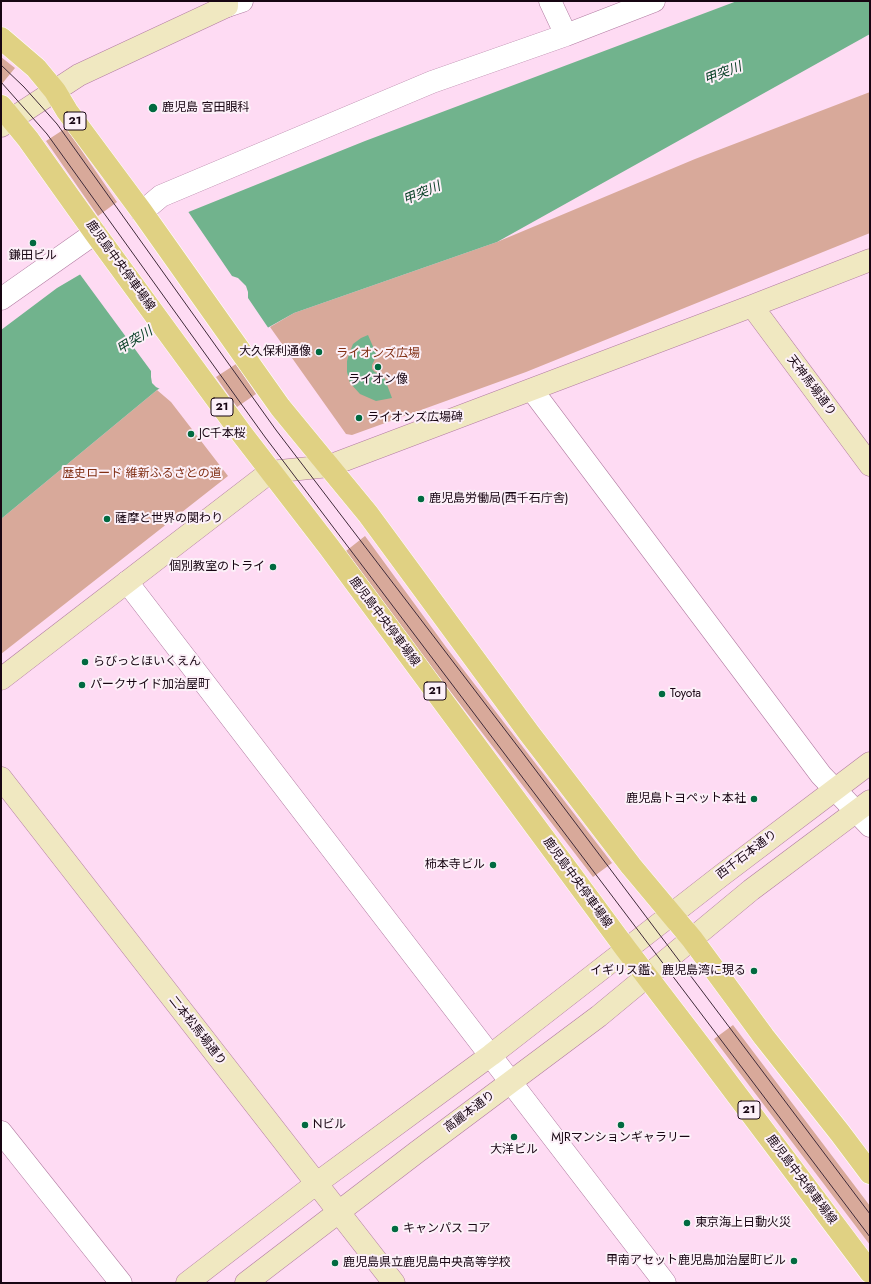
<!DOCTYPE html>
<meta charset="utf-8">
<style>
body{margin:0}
#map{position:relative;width:871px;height:1284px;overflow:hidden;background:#fedbf3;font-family:Jost,sans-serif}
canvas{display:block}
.frame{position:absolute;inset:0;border:2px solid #170512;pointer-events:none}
</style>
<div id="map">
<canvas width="871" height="1284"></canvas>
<div class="frame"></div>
</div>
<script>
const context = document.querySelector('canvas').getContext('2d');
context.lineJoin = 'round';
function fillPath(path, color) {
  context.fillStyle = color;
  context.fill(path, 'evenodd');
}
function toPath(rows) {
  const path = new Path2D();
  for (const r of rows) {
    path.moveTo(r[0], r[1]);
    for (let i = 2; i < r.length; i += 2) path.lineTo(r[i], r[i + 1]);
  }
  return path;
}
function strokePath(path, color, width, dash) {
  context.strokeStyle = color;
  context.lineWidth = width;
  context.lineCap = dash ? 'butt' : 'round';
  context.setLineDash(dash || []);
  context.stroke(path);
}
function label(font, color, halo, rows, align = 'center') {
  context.font = font + ' Jost,"Noto Sans JP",sans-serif';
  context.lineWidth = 4;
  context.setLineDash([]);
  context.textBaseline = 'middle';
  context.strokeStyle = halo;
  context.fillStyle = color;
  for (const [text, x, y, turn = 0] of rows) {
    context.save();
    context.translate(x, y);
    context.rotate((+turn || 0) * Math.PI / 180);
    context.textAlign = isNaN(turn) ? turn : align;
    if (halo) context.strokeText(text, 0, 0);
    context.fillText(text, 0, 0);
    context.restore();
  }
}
fillPath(toPath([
 [1,57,15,68,1,85],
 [870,92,870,233,526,372,352,435,346,434,270,327,294,313,497,242,695,159],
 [66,128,117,202,98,216,46,141],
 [236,364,256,394,237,407,216,377],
 [157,390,171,402,228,476,1,654,1,519],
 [365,536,446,647,612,863,593,877,427,661,346,551],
 [733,1025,870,1206,870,1245,714,1039]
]), '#d8a99a');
fillPath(toPath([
 [737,1,870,1,870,34,497,242,294,313,157,390,1,519,1,330,57,288,181,215,365,141],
 [368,335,378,358,375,359,372,365,372,369,375,372,379,374,383,374,392,398,376,401,360,394,350,383,347,372,347,361,349,354,353,344,361,338]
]), '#71b38d');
fillPath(toPath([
 [187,210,232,276,238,278,246,286,248,292,248,298,269,329,163,389,160,389,156,387,152,383,151,377,151,371,79,273,180,213]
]), '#fedbf3');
const street = toPath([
 [550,1,566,35],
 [227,6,242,1],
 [142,212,161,196,432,82,566,35,654,1],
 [1,299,95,233],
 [532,390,821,775,870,826],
 [127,582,665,1283],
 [1,1132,121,1283]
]);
const secondary = toPath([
 [1,126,79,75,227,6,227,1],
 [752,306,870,465],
 [1,679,270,472,329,466,752,306,870,260],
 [1,778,394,1283],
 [187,1283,317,1183,491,1055,722,875,870,763],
 [246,1283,417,1152,599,1016,751,890,870,801]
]);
const primary = toPath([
 [1,38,36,68,55,91,67,111,142,212,280,407,368,514,529,733,631,866,692,939,764,1037,840,1133,870,1173],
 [1,106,28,139,95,233,242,434,329,547,626,949,701,1047,870,1272]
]);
strokePath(street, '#b17ba1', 23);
strokePath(secondary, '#b17ba1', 23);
strokePath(primary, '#fff', 23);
strokePath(street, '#fff', 22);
strokePath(secondary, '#f0e8c1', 22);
strokePath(primary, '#e0d183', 22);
strokePath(toPath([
 [1,65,24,87,57,124,276,430,522,752,870,1214],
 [1,82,47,134,265,437,870,1237]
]), '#3f2a39', 1);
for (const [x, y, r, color] of [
 [153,108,5,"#016a40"],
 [33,243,4,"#016a40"],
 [319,352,4,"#016a40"],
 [378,367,4,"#016a40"],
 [359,418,4,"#016a40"],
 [191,434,4,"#016a40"],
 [421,499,4,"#016a40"],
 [107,519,4,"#016a40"],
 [273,567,4,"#016a40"],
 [85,662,4,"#016a40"],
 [82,685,4,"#016a40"],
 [662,694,4,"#016a40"],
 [754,799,4,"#016a40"],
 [493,865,4,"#016a40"],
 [754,971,4,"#016a40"],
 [305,1125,4,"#016a40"],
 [621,1125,4,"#016a40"],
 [514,1137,4,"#016a40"],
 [687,1223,4,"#016a40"],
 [395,1229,4,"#016a40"],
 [794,1261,4,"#016a40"],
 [335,1263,4,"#016a40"]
]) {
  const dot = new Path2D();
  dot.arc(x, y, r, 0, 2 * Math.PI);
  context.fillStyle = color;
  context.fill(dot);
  strokePath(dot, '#fcf0f8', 1.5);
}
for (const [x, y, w] of [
 [75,121,22],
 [222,407,22],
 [435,691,22],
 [749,1110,22]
]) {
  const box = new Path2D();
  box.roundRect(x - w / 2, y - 9, w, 18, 3);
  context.fillStyle = '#fcf0f8';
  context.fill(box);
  strokePath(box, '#170512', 1);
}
label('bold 11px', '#170512', null, [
 ["21",75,121],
 ["21",222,407],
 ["21",435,691],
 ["21",749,1110]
]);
label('12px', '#170512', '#fcf0f8', [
 ["鹿児島 宮田眼科",162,108],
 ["鎌田ビル",33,256,"center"],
 ["大久保利通像",311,352,"right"],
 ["ライオン像",378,380,"center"],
 ["ライオンズ広場碑",367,418],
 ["JC千本桜",199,434],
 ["鹿児島労働局(西千石庁舎)",429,499],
 ["薩摩と世界の関わり",115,519],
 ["個別教室のトライ",265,567,"right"],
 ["らびっとほいくえん",93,662],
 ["パークサイド加治屋町",90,685],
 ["Toyota",670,694],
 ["鹿児島トヨペット本社",746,799,"right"],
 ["柿本寺ビル",485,865,"right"],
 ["イギリス鑑、鹿児島湾に現る",746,971,"right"],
 ["Nビル",313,1125],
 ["MJRマンションギャラリー",621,1138,"center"],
 ["大洋ビル",514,1150,"center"],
 ["東京海上日動火災",695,1223],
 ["キャンパス コア",403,1229],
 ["甲南アセット鹿児島加治屋町ビル",786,1261,"right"],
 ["鹿児島県立鹿児島中央高等学校",343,1263]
], 'left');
label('12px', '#170512', '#fcf0f8', [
 ["鹿児島中央停車場線",120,266,54],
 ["天神馬場通り",811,386,53],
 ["鹿児島中央停車場線",384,622,53],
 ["西千石本通り",747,855,-37],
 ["鹿児島中央停車場線",577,883,54],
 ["二本松馬場通り",197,1031,52],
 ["高麗本通り",470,1112,-37],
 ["鹿児島中央停車場線",801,1180,53]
]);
label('12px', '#813015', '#fcf0f8', [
 ["ライオンズ広場",378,354],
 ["歴史ロード 維新ふるさとの道",142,474]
]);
label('italic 13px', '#094027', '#fcf0f8', [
 ["甲突川",723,74,-21],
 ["甲突川",422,194,-23],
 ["甲突川",135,341,-32]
]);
</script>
